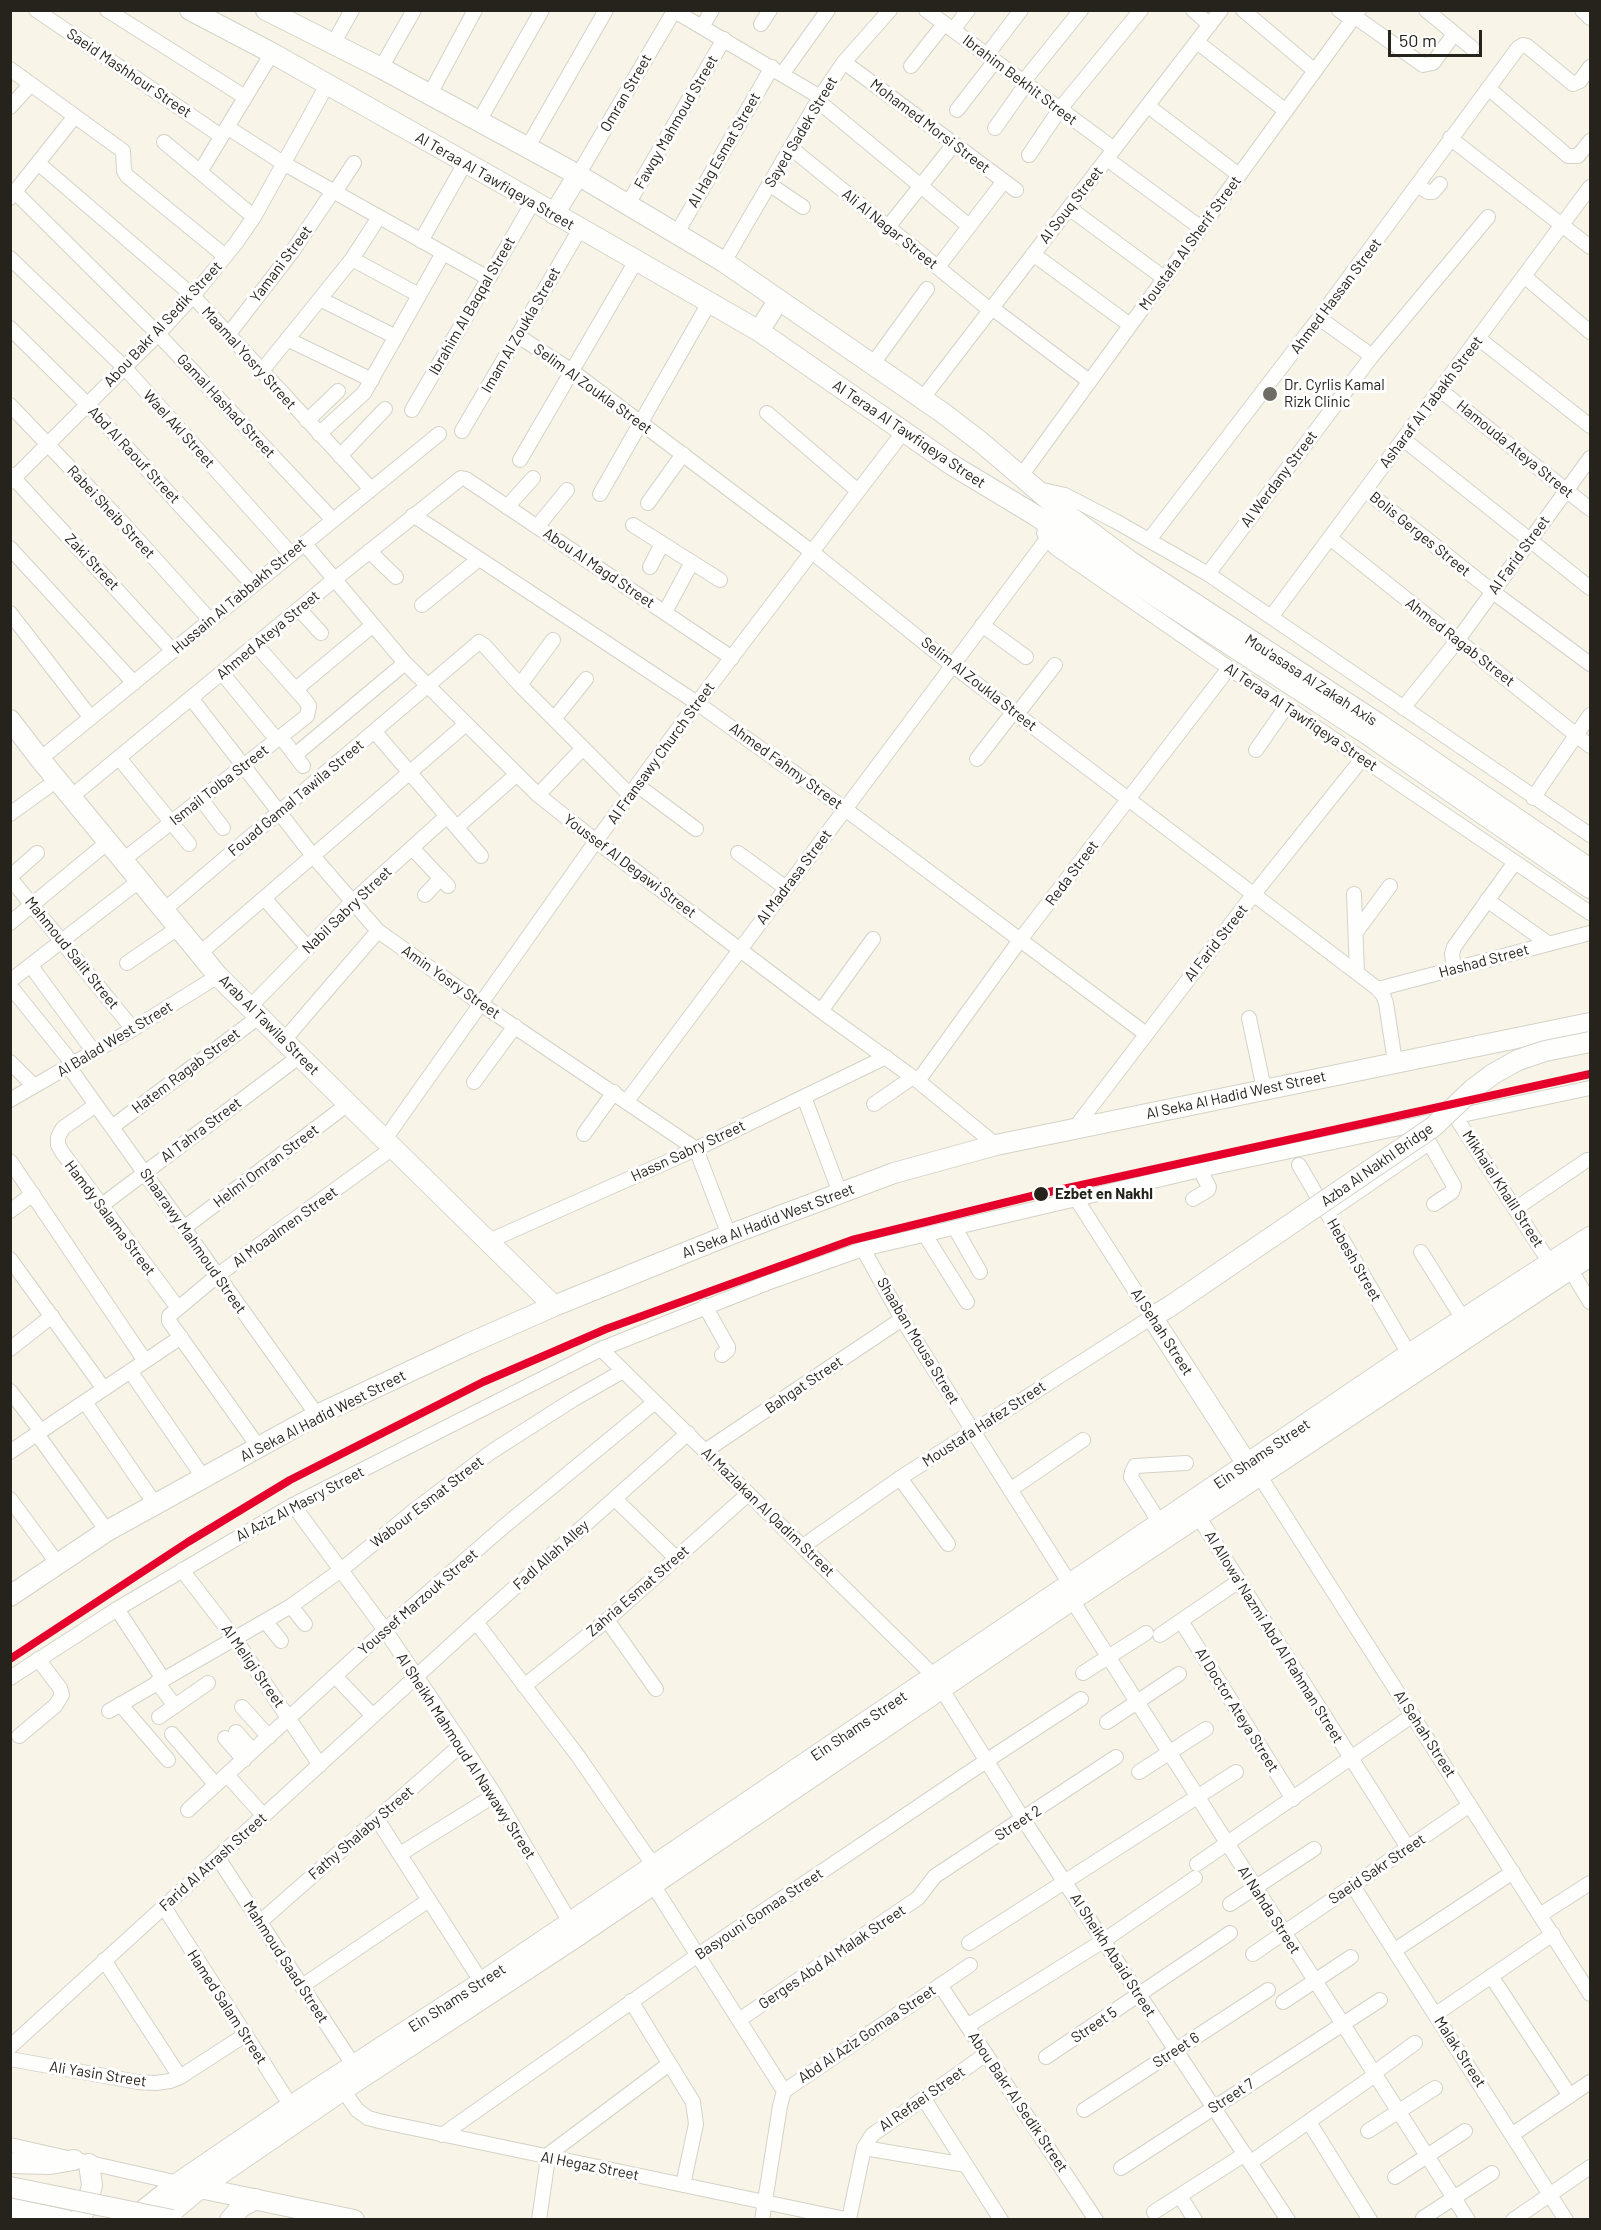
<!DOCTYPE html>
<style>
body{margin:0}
#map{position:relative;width:1601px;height:2230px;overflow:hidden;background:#f8f5e8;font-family:Barlow,sans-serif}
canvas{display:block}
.frame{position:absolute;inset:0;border:12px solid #25231b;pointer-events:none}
.scale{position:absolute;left:1388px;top:30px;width:94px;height:27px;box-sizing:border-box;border:3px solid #25231b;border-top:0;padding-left:8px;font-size:18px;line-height:21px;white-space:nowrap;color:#25231b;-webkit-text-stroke:4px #fff;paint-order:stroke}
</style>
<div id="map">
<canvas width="1601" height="2230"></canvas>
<div class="frame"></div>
<div class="scale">50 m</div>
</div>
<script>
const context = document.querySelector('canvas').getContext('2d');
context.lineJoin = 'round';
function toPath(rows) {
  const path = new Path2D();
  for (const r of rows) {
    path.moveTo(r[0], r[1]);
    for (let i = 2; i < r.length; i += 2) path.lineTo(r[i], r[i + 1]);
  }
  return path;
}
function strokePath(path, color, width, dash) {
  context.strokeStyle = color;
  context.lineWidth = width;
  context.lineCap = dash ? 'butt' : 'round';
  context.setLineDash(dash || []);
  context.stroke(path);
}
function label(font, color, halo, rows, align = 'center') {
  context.font = font + ' Barlow,sans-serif';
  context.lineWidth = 6;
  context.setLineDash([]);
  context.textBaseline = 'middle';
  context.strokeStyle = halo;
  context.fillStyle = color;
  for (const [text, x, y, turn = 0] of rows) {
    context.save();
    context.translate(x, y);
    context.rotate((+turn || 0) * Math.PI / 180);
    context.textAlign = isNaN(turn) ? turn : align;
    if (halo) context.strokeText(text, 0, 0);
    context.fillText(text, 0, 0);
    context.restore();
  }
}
const street = toPath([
 [36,10,221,136],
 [107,10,245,97],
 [673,10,820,97],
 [926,10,1114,149],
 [1193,10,1210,25],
 [1243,10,1315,71],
 [1339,10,1352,20],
 [1426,10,1472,48],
 [1582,10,1590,18],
 [1354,16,1423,65,1433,63,1454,34],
 [761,24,770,10],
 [702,27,712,10],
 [953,30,968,10],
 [1197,42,1286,111],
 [333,44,352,10],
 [987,55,1021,10],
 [844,62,1016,190],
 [911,66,944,24],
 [381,68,414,10],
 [10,69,123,151,124,171,127,176,225,256],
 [783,73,828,10],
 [1023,82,1081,10],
 [1488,88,1568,156,1578,156,1590,141],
 [430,94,475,10],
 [818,101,969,226],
 [1148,106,1239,175],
 [10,107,31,84],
 [957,110,995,61],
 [479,121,542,10],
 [227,127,283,163,488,278],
 [995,128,1026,84],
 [1450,138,1590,247],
 [164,142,254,217],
 [527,148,606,10],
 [791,148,990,310],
 [1029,155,1060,109,1141,10],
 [1107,159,1201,228],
 [38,163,193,296,371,489],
 [200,172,272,53],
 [578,175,674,11],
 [769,184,803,207],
 [1418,186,1428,192,1433,192,1440,184],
 [15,192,158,334,333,520],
 [335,192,354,163],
 [10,198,75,116],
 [628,204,724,39],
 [1069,208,1164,278],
 [888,227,954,144],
 [677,233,772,67],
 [421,241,465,163],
 [1033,254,1130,325],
 [10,258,125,368,291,554],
 [352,259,419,295],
 [724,262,820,97,844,62,890,10],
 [938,267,1004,181],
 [1524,276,1590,332],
 [320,299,396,337],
 [992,308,1089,381],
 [1319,318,1372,356],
 [10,328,88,405,253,585],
 [228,335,292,252,333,191],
 [518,336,572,371,812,552,952,665,1378,989,1383,995,1386,1003,1395,1062],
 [1478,338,1590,426],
 [287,339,372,380],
 [872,365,927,289],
 [261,372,352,259,379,217],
 [1440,390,1590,509],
 [922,399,1221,10],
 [10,405,121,521,210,620],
 [412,410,533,202],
 [767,413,858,491],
 [307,421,338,391],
 [462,431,580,229],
 [319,434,364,393,443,253],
 [1403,439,1590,588],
 [340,456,385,409],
 [520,460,636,261],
 [10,474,173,651],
 [1021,476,1359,10],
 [10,482,158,334,193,296,236,243,254,217,327,85],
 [1038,489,1065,495,1117,522,1208,574,1590,835],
 [1365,490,1493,592,1590,664],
 [600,494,709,303],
 [648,503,683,454],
 [507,507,533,478],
 [413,515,697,703,845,809,1146,1034],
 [633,525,720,580],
 [537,527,567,490],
 [1044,533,1047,539,1057,549,1229,668,1590,913],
 [1330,538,1590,746],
 [1149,540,1319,318,1518,48,1523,45,1527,46,1573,84,1580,81,1590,67],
 [304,543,405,663,538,795,596,841,821,1011,918,1081,996,1145],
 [10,548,134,683],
 [369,551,396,577],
 [650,567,662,544],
 [1208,574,1372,356,1488,217],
 [422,605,479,559],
 [299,609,321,633],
 [665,612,692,562],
 [10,613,91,718],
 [1271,617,1590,187],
 [982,625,1026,657],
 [222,673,277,740],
 [520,685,553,640],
 [296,689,373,625],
 [191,698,313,856,378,931,481,1004,696,1149,729,1235],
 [1403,708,1457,641,1590,458],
 [1017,714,1055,665],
 [554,719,586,679],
 [375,732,481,856],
 [281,737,303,766],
 [1256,750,1286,707],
 [295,755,405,663],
 [119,758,189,844],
 [40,759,439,434],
 [977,759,1014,711],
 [637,785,696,829],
 [538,795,583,748],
 [71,797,335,579,461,478,466,479,732,658],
 [1533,798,1590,715],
 [201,799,223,828],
 [10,814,57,780],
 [457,827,517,774],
 [412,848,448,886],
 [738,853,786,888],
 [123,860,307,716,309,706,305,700,256,645],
 [10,877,37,853],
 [10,878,133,1029],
 [1354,894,1357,973],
 [425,895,441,878],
 [264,898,308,948],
 [1487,900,1549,944],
 [164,910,479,642,484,645,520,685,630,795],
 [10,923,108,842],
 [1356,932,1390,886],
 [199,954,466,724],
 [127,963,178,928],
 [31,966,94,1052],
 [1454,969,1452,954,1454,947,1515,862],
 [10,981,139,881],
 [10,986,73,1064],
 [1378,989,1590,933],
 [250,1007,352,902,447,816],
 [821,1011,873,939],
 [1249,1018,1264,1089],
 [284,1040,378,931],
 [10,1062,34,1086],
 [69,1067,317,1415],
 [918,1081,1020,940,1229,668],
 [474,1082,515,1026],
 [804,1097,840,1193],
 [10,1100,133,1029,218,976],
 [627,1101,1047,539],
 [874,1104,913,1077],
 [96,1105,63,1128,58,1137,58,1145,62,1152,178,1308],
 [1455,1116,1550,1263],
 [112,1127,260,1016],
 [1074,1129,1246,904,1362,759],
 [584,1134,614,1092],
 [1426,1137,1454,1186,1452,1192,1434,1204],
 [385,1139,596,841,697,703,904,431],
 [10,1161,145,1361],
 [1299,1165,1409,1354],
 [1193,1199,1208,1190,1209,1187,1200,1170],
 [102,1205,300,1056],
 [1515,1209,1587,1160],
 [10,1211,33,1194],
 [1327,1213,1429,1143],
 [184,1228,348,1104],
 [955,1228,980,1272],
 [925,1235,967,1302],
 [489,1241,696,1149,886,1057],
 [863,1249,902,1319,1070,1584],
 [1421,1252,1463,1319],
 [10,1259,104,1389],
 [1570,1269,1590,1302],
 [705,1306,728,1347,728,1350,722,1355],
 [10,1349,52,1316],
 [601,1349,933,1675],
 [130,1371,203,1477],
 [10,1391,41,1431],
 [85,1402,155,1504],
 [37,1434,107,1531],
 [260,1449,169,1321,169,1316,218,1275,394,1147],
 [705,1451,902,1319],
 [10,1452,181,1337],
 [1259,1475,1590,1994],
 [900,1478,948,1544],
 [1010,1490,1083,1440],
 [10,1499,58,1564],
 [615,1499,676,1558],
 [293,1505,385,1630,462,1744,495,1795,570,1922],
 [1198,1516,1408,1848],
 [1160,1523,1131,1477,1132,1472,1135,1466,1186,1463],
 [803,1546,900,1478,1152,1317,1077,1200],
 [182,1570,235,1639,320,1765],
 [1072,1600,1468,2220],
 [291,1606,305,1624],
 [117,1609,163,1679],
 [607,1620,656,1689],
 [1181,1621,1293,1799],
 [266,1622,281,1641],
 [476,1622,578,1756,658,1872],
 [1160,1635,1239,1581],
 [1083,1673,1146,1633],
 [335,1676,373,1716],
 [10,1678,117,1609,293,1505,601,1349,767,1283,863,1249,1200,1170,1590,1088],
 [157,1682,175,1706],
 [524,1686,607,1620,748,1494],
 [941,1688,1023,1819,1288,2220],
 [120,1704,168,1760],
 [242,1707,269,1737],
 [109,1711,291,1606,341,1570,416,1509,491,1452,574,1399,623,1371],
 [159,1717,208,1683],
 [1107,1722,1179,1674],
 [236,1732,253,1751],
 [172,1734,216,1785],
 [19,1736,55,1706,62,1695,60,1688,38,1659],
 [225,1738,244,1760],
 [1139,1772,1206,1729],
 [227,1775,264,1816],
 [188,1810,385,1630,502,1528,655,1402],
 [377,1819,486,1989],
 [400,1854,495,1795],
 [218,1858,354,2066],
 [1197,1864,1413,1715],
 [653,1885,784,2091],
 [1353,1886,1566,2220],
 [1230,1904,1314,1849],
 [164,1907,291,2106],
 [1540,1915,1590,1883],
 [260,1922,462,1744],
 [969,1943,1236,1772],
 [1395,1950,1513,1872],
 [1253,1954,1470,1805],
 [104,1960,180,2077],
 [1491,1976,1570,2096],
 [940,1985,1096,2220],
 [302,1986,429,1900],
 [631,2001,693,2102,696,2124,683,2185],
 [1283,2002,1351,1957],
 [1436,2014,1553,1934],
 [739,2020,918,1898,935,1876,1116,1757],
 [967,2026,1103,1941,1195,1878],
 [10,2047,476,1622,688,1433],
 [1046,2057,1230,1933],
 [10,2059,138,2082,156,2083,170,2081,180,2077,245,2035],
 [1374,2073,1415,2043],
 [343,2090,357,2110,368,2118,379,2121,850,2220],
 [924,2099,1001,2220],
 [1084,2110,1268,1990],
 [1309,2122,1370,2220],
 [1368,2131,1435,2088],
 [1513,2134,1590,2082],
 [442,2135,698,1955,986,1761,1081,1699],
 [10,2145,183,2184],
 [864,2148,966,2165],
 [545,2157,669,2064],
 [1251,2162,1375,2075],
 [1121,2168,1380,2000],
 [1395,2177,1465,2131],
 [1180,2196,1195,2220],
 [1154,2212,1245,2154],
 [1423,2218,1492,2173],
 [849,2219,864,2148,872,2135,986,2054],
 [539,2220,548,2158],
 [762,2220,780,2106,784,2091,970,1965],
 [1513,2220,1590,2167]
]);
const secondary = toPath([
 [190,10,272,53,502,183,759,331,952,465,1035,515,1123,575,1367,734,1590,888],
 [266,10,381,68,578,175,724,262,943,413,982,443,1057,507,1131,562,1376,722,1590,869],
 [554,214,578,175],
 [759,331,778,301],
 [10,720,40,759,218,976,554,1306],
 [1169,1307,1152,1317,1247,1464],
 [10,1596,107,1531,317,1415,468,1344,554,1306,729,1235,894,1173,996,1145,1590,1023],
 [10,2163,50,2164,74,2160],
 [200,2188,354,2220],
 [10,2208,66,2220],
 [79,2220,87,2206,92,2185,89,2164],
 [131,2220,178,2183,291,2106,482,1982,1409,1354,1590,1237],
 [162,2220,200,2188,343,2090,576,1937,1072,1600,1590,1256],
 [230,2220,241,2207,256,2199]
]);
strokePath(street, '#d4d2c8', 16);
strokePath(secondary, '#d4d2c8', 22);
strokePath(street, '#fefefc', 14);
strokePath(secondary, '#fefefc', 20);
const secondaryBridge = toPath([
 [1169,1307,1433,1127,1473,1089,1493,1074,1518,1060,1545,1051,1590,1042],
 [10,2187,172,2220]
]);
strokePath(secondaryBridge, '#d4d2c8', 22, []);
strokePath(secondaryBridge, '#fefefc', 20);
strokePath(toPath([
 [10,1659,188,1542,290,1480,483,1382,606,1329,852,1240,1040,1194,1590,1074]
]), '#e4002b', 8);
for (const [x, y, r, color] of [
 [1270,394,8,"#6f6c63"],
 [1041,1194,8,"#25231b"]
]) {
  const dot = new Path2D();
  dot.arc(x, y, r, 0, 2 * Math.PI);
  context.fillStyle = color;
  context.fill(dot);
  strokePath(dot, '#fff', 2);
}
label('15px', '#25231b', '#fff', [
 ["Saeid Mashhour Street",129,73,34],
 ["Ibrahim Bekhit Street",1020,80,37],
 ["Omran Street",626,93,-60],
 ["Fawqy Mahmoud Street",676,122,-60],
 ["Mohamed Morsi Street",930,126,37],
 ["Sayed Sadek Street",801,132,-59],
 ["Al Hag Esmat Street",724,150,-60],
 ["Al Teraa Al Tawfiqeya Street",495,181,30],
 ["Al Souq Street",1071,205,-52],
 ["Ali Al Nagar Street",890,229,39],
 ["Moustafa Al Sherif Street",1190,243,-54],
 ["Yamani Street",281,264,-53],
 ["Ahmed Hassan Street",1336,296,-53],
 ["Ibrahim Al Baqqal Street",472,306,-60],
 ["Abou Bakr Al Sedik Street",163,324,-47],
 ["Imam Al Zoukla Street",521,330,-60],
 ["Maamal Yosry Street",249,358,48],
 ["Selim Al Zoukla Street",593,389,36],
 ["Asharaf Al Tabakh Street",1431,402,-53],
 ["Gamal Hashad Street",226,406,47],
 ["Wael Akl Street",179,429,48],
 ["Al Teraa Al Tawfiqeya Street",909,434,34],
 ["Hamouda Ateya Street",1515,449,39],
 ["Abd Al Raouf Street",134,455,47],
 ["Al Werdany Street",1279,479,-53],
 ["Rabei Sheib Street",111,512,47],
 ["Bolis Gerges Street",1420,534,39],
 ["Al Farid Street",1519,555,-54],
 ["Zaki Street",92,562,47],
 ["Abou Al Magd Street",599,568,34],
 ["Hussain Al Tabbakh Street",239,596,-40],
 ["Ahmed Ateya Street",268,635,-40],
 ["Ahmed Ragab Street",1460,642,38],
 ["Mou'asasa Al Zakah Axis",1311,680,33],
 ["Selim Al Zoukla Street",979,684,38],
 ["Al Teraa Al Tawfiqeya Street",1301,717,34],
 ["Al Fransawy Church Street",661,753,-54],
 ["Ahmed Fahmy Street",786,766,36],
 ["Ismail Tolba Street",219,785,-38],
 ["Fouad Gamal Tawila Street",296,798,-40],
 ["Youssef Al Degawi Street",630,866,37],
 ["Reda Street",1072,873,-53],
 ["Al Madrasa Street",794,877,-53],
 ["Nabil Sabry Street",347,910,-44],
 ["Al Farid Street",1216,943,-52],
 ["Mahmoud Salit Street",72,953,51],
 ["Hashad Street",1484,961,-15],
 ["Amin Yosry Street",451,982,35],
 ["Arab Al Tawila Street",269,1025,45],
 ["Al Balad West Street",115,1039,-31],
 ["Hatem Ragab Street",186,1071,-37],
 ["Al Seka Al Hadid West Street",1236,1095,-12],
 ["Al Tahra Street",201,1130,-37],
 ["Hassn Sabry Street",688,1151,-25],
 ["Azba Al Nakhl Bridge",1377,1165,-35],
 ["Helmi Omran Street",266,1166,-37],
 ["Mikhaiel Khalil Street",1503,1189,57],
 ["Hamdy Salama Street",110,1218,53],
 ["Al Seka Al Hadid West Street",768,1221,-21],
 ["Al Moaalmen Street",285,1227,-36],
 ["Shaarawy Mahmoud Street",193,1241,55],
 ["Hebesh Street",1354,1260,60],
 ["Al Sehah Street",1162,1332,57],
 ["Shaaban Mousa Street",918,1341,59],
 ["Bahgat Street",804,1385,-34],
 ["Al Seka Al Hadid West Street",323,1416,-27],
 ["Moustafa Hafez Street",984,1424,-33],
 ["Ein Shams Street",1262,1454,-34],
 ["Wabour Esmat Street",427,1502,-38],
 ["Al Aziz Al Masry Street",300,1504,-28],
 ["Al Mazlakan Al Qadim Street",768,1512,44],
 ["Fadl Allah Alley",551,1555,-42],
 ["Zahria Esmat Street",638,1591,-41],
 ["Youssef Marzouk Street",418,1602,-41],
 ["Al Allowa' Nazmi Abd Al Rahman Street",1274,1637,58],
 ["Al Meligi Street",253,1666,55],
 ["Al Doctor Ateya Street",1237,1710,58],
 ["Ein Shams Street",859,1726,-34],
 ["Al Sehah Street",1425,1734,57],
 ["Al Sheikh Mahmoud Al Nawawy Street",466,1756,57],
 ["Street 2",1018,1823,-33],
 ["Fathy Shalaby Street",361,1833,-41],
 ["Farid Al Atrash Street",213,1862,-42],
 ["Saeid Sakr Street",1377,1869,-34],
 ["Al Nahda Street",1269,1910,57],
 ["Basyouni Gomaa Street",759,1914,-34],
 ["Al Sheikh Abaid Street",1113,1955,57],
 ["Gerges Abd Al Malak Street",832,1957,-34],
 ["Mahmoud Saad Street",286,1962,57],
 ["Ein Shams Street",457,1998,-33],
 ["Hamed Salam Street",227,2007,57],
 ["Street 5",1094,2025,-34],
 ["Abd Al Aziz Gomaa Street",867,2034,-34],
 ["Street 6",1176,2050,-33],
 ["Malak Street",1460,2052,57],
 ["Ali Yasin Street",98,2074,9],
 ["Street 7",1231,2096,-33],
 ["Al Refaei Street",922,2099,-35],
 ["Abou Bakr Al Sedik Street",1018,2102,56],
 ["Al Hegaz Street",590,2166,11]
]);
label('15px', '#25231b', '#fff', [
 ["Dr. Cyrlis Kamal",1284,385],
 ["Rizk Clinic",1284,402]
], 'left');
label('bold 15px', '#25231b', '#fff', [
 ["Ezbet en Nakhl",1055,1194]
], 'left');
</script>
